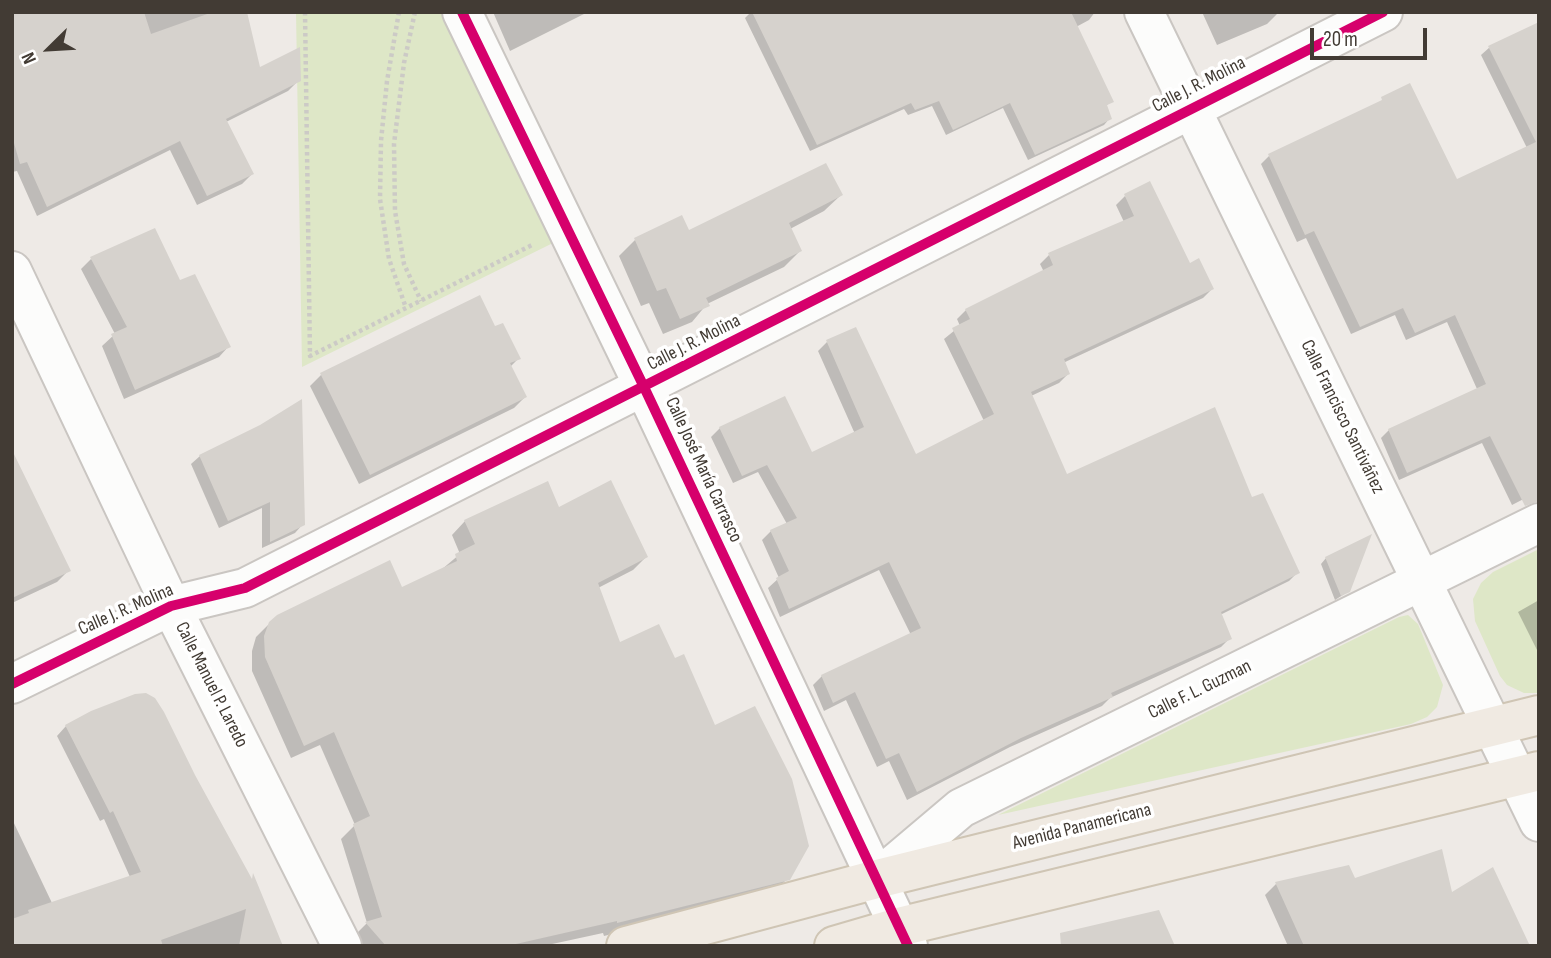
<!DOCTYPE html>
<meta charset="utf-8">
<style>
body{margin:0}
#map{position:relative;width:1551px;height:958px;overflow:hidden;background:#eeeae6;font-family:"Sofia Sans Condensed",sans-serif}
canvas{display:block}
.frame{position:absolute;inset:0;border:14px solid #423b34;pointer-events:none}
.north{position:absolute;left:14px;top:14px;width:70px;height:70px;-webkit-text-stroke:5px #fff;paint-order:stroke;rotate:246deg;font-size:19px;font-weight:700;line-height:28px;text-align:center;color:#423b34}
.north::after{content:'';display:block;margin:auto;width:24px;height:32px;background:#423b34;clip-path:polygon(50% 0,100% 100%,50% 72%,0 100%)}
.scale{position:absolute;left:1310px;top:28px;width:117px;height:32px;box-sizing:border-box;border:4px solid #423b34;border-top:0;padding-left:9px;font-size:21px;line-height:24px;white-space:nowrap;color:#423b34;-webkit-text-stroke:5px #fff;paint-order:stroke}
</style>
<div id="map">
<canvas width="1551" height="958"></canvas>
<div class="frame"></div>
<div class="north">N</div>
<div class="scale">20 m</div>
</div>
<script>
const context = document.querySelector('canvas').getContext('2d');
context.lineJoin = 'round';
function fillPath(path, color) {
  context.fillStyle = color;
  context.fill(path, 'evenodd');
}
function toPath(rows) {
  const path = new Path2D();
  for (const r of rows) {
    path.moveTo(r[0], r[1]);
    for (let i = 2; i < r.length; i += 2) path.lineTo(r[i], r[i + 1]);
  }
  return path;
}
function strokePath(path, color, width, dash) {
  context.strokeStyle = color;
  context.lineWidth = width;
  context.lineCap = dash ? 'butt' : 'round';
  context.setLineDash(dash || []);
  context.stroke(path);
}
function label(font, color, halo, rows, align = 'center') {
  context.font = font + ' "Sofia Sans Condensed",sans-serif';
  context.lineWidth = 7;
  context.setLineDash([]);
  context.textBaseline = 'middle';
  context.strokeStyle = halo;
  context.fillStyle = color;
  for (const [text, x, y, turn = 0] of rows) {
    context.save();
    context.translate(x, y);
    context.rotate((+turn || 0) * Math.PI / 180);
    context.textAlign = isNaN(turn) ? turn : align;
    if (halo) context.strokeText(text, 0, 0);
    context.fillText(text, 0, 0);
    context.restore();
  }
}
fillPath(toPath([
 [296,12,444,12,555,242,302,367],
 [1539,549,1539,693,1524,693,1507,685,1500,676,1475,621,1473,599,1481,583,1493,572],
 [1408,615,1418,624,1443,685,1437,707,1427,717,1411,724,998,815,1399,617]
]), '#dee7c7');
fillPath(toPath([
 [12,12,245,12,259,69,299,80,288,91,226,122,252,174,242,184,197,205,170,150,37,216,17,171,12,172],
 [493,12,588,12,510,51],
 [751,12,1095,12,1089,20,1076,27,1111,101,1105,107,1110,118,1104,125,1028,160,1003,108,946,135,932,106,908,115,904,109,810,151,745,18],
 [1202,12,1276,12,1277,14,1267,24,1217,45],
 [1539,24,1539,491,1512,505,1482,443,1399,480,1381,438,1389,430,1477,389,1447,322,1406,340,1395,315,1351,334,1306,238,1297,242,1261,164,1269,156,1375,105,1409,85,1456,181,1527,148,1481,55,1490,47],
 [841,195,824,211,790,229,800,251,784,267,707,304,692,322,663,334,649,303,641,306,619,256,635,240,681,218,688,233],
 [1125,196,1212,289,1203,298,1063,363,1068,374,1059,383,1031,396,1067,476,1251,500,1298,572,1289,581,1220,615,1230,638,1221,647,1110,698,1102,706,1010,747,907,800,889,761,877,767,846,700,824,711,813,685,822,676,911,635,879,570,780,617,768,588,779,578,762,540,771,531,787,524,758,472,733,483,711,437,720,428,811,455,855,434,818,351,827,342,855,329,915,456,984,421,944,339,960,326,957,319,966,310,1044,272,1040,264,1049,255,1124,222,1116,205],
 [91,259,229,346,219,357,124,399,102,346,115,334,81,269],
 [495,328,519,358,510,367,525,397,514,408,359,484,310,386,321,375],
 [261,426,303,524,295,533,262,548,262,508,219,528,191,464,200,456],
 [12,454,69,570,57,582,12,603],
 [558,510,646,557,633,570,598,588,619,645,674,660,714,727,788,878,774,892,604,936,603,933,543,946,361,946,353,937,367,923,341,839,355,825,320,745,291,758,252,671,252,651,256,637,270,623,401,589,441,570,460,554,452,535,465,521],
 [1326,558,1349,591,1335,600,1321,564],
 [1539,600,1539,652,1538,652,1518,612],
 [91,713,280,946,12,946,12,819,52,903,130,877,104,819,100,821,57,736,66,726],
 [1354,880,1451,894,1528,946,1288,946,1265,895,1276,884]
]), '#0003');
fillPath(toPath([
 [12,12,144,12,151,34,213,12,247,12,260,67,300,47,301,81,226,119,254,174,207,196,180,141,47,207,27,162,20,164,12,136],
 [752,12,1071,12,1114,102,1107,105,1112,119,1035,155,1010,103,953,130,939,101,915,110,911,103,817,145],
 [1539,22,1539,501,1525,506,1490,436,1407,473,1388,429,1486,384,1455,315,1415,333,1403,308,1360,327,1314,231,1305,235,1268,154,1382,100,1381,97,1410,83,1457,179,1536,142,1488,46],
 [826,163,843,195,789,223,802,251,706,298,710,306,680,319,666,288,657,291,634,238,682,215,689,230],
 [1150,181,1190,263,1199,258,1214,289,1064,359,1070,374,1031,392,1067,474,1215,407,1252,497,1263,493,1300,573,1221,612,1232,639,1111,693,1113,697,1021,738,917,792,899,753,886,759,855,692,833,703,821,675,921,628,889,562,789,609,776,578,789,571,770,530,797,518,767,465,742,476,719,427,785,396,812,452,864,427,826,340,856,327,916,454,994,414,952,328,970,319,965,309,1053,265,1048,253,1134,216,1124,194],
 [155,228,180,280,195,274,231,347,135,390,111,334,127,327,90,257],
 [480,295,495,326,503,323,521,359,510,363,527,397,370,475,320,373],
 [302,399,305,525,270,542,270,502,228,521,199,455,260,425],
 [12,450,71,571,12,598],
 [611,480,648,557,598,583,620,642,659,624,675,658,684,654,715,725,755,706,792,779,809,846,790,880,617,923,617,921,507,946,386,946,365,922,382,917,353,824,370,816,334,732,304,746,265,657,264,636,269,622,277,615,390,560,402,587,457,561,455,554,475,544,464,520,548,481,559,507],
 [1372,534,1350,592,1341,596,1325,557],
 [146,693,155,698,164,712,195,775,252,879,253,873,283,946,239,946,246,909,161,940,163,946,12,946,12,919,29,913,28,910,141,872,113,811,110,813,65,725,91,711,135,694],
 [1442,849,1452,892,1493,867,1530,946,1304,946,1275,882,1349,865,1355,878],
 [1159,910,1175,946,1061,946,1060,933]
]), '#d6d2cd');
const street = toPath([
 [462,12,644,387,908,946],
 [1144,12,1539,822],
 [12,271,171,606,342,946],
 [12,684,171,606,245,588,1383,12],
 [877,879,961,808,1539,523]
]);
const primary = toPath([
 [626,946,877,879,1539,715],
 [834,946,899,927,1539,771]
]);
strokePath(street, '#cac6c2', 42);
strokePath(primary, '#cfc5b4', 42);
strokePath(toPath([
 [305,12,310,356,532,245],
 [399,12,387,81,381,141,380,199,389,259,406,308],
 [415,12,404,63,394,144,395,211,404,264,421,301]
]), '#cccac6', 4.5, [3.5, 3.5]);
strokePath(street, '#fcfcfb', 38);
strokePath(primary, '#f0eae2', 38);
strokePath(toPath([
 [462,12,644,387,908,946],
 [12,684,171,606,245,588,1383,12]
]), '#d6006c', 10);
label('19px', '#423b34', '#fff', [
 ["Calle J. R. Molina",1199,85,-27],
 ["Calle J. R. Molina",694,343,-27],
 ["Calle Francisco Santiváñez",1342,417,64],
 ["Calle José María Carrasco",703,470,65],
 ["Calle J. R. Molina",126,610,-24],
 ["Calle Manuel P. Laredo",211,685,63],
 ["Calle F. L. Guzman",1200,690,-26],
 ["Avenida Panamericana",1082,827,-14]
]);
</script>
